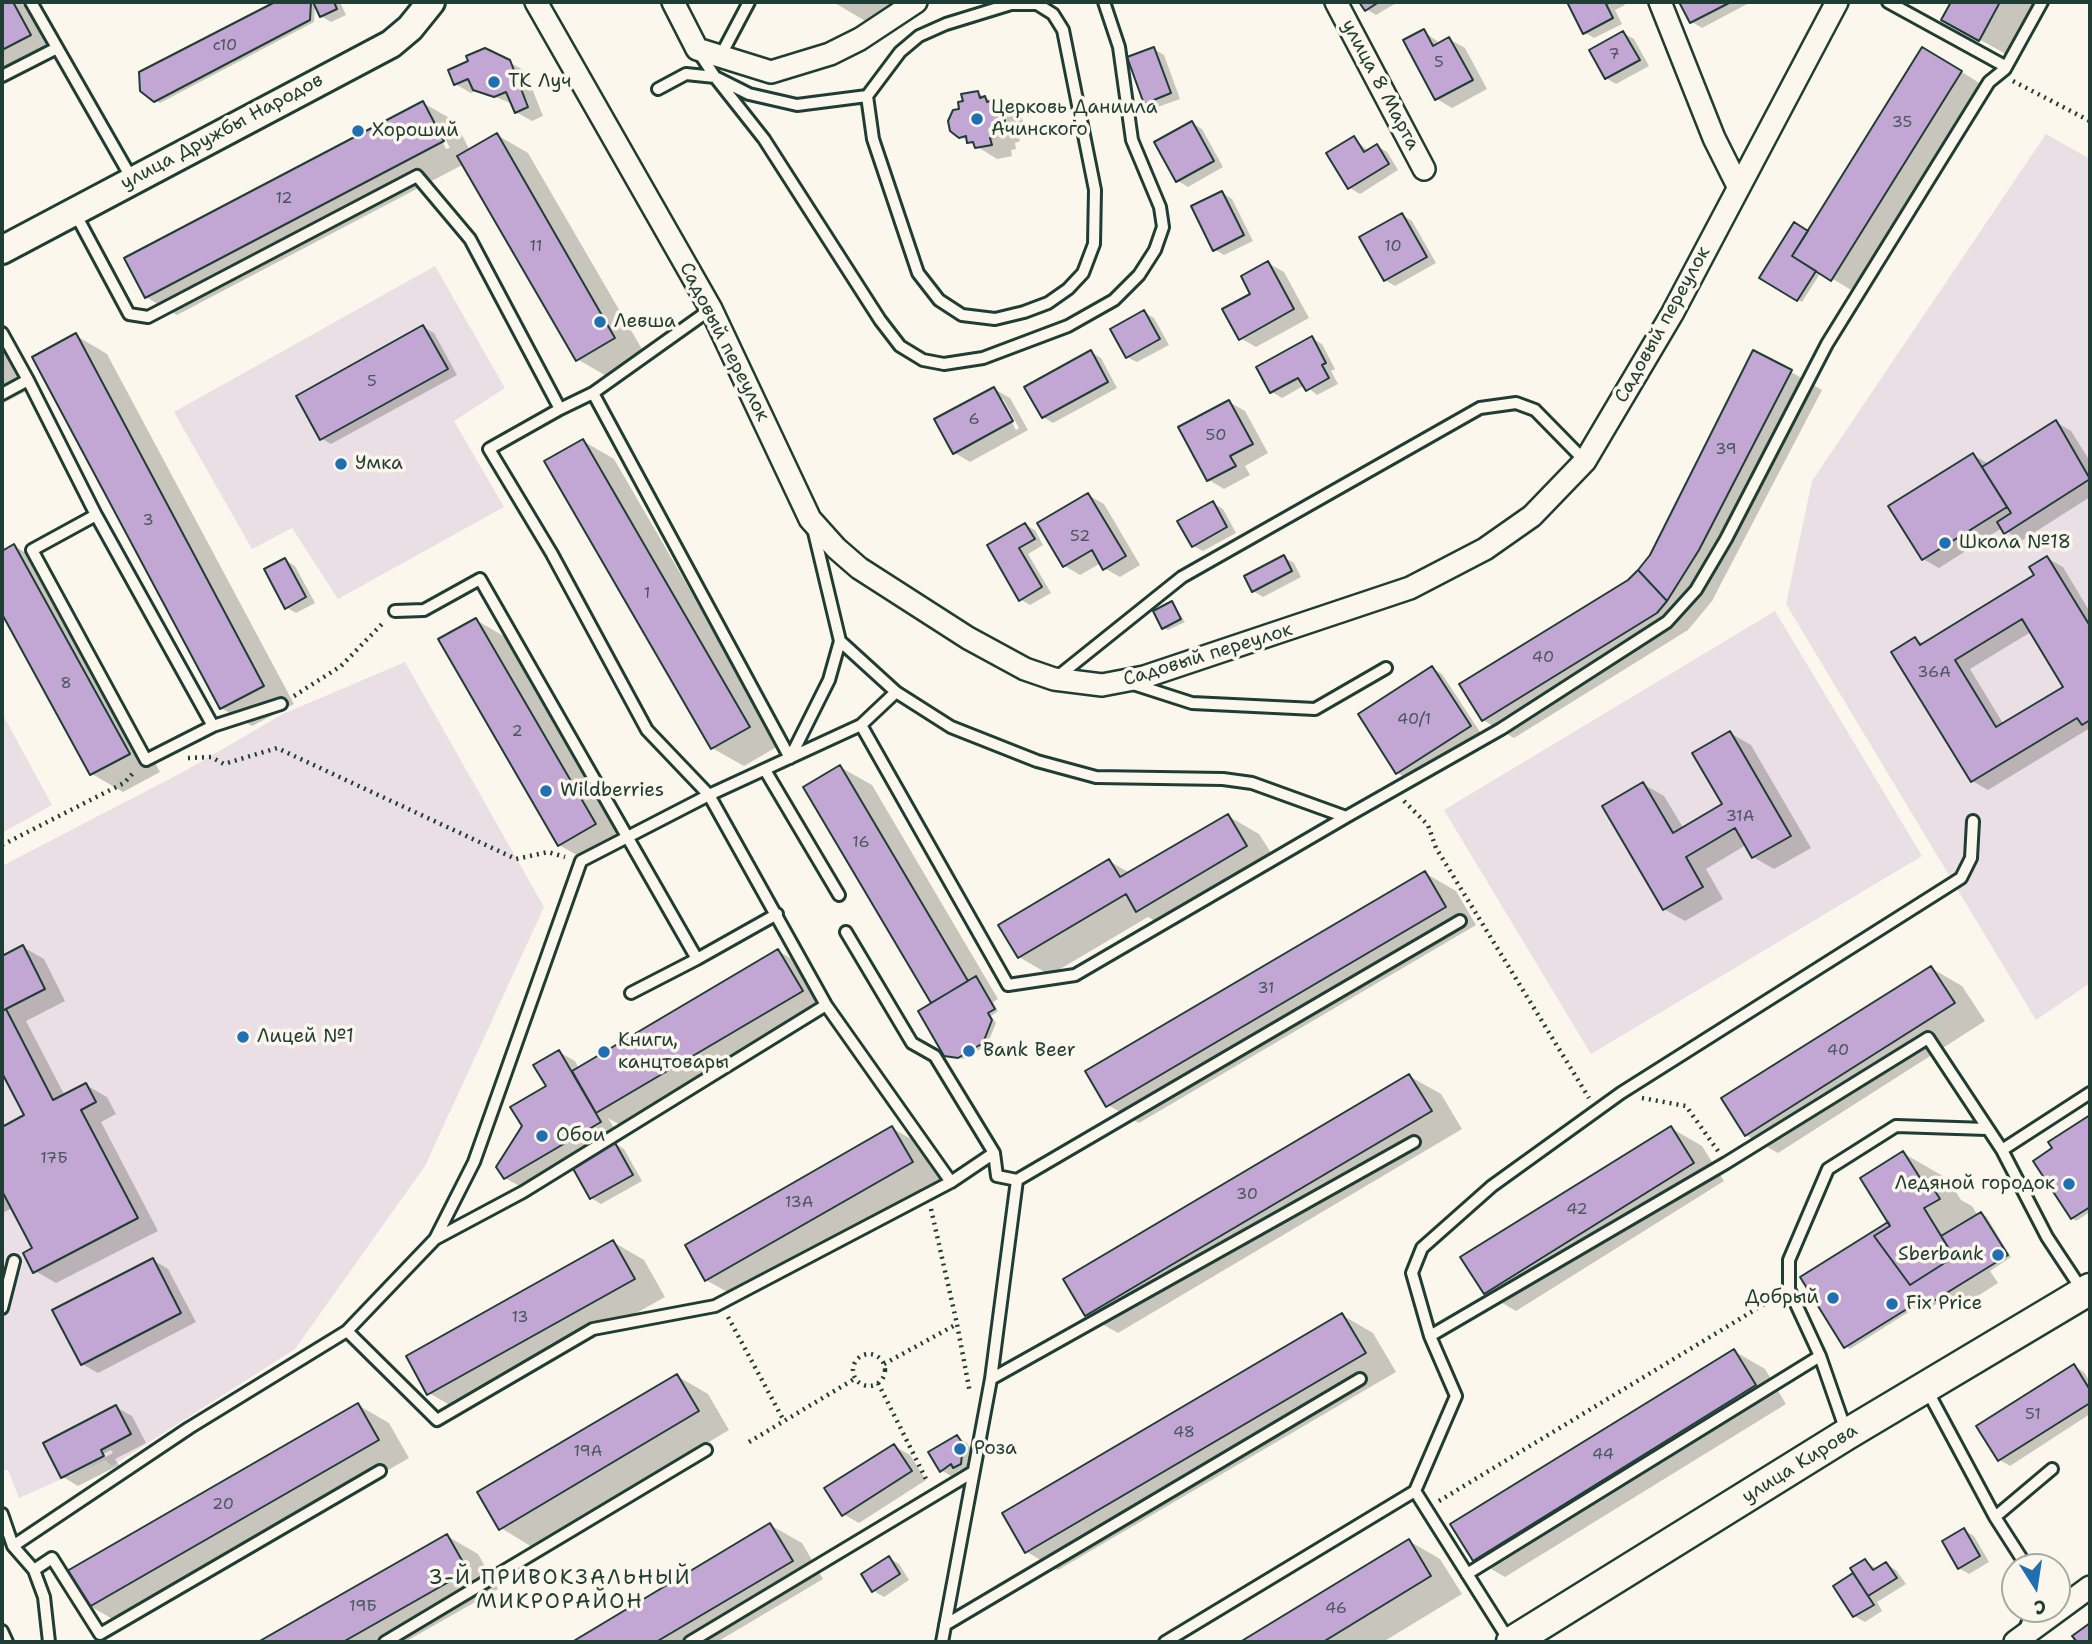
<!DOCTYPE html>
<meta charset="utf-8">
<style>
body{margin:0}
#map{position:relative;width:2092px;height:1644px;overflow:hidden;background:#fbf7ec;font-family:"Shantell Sans",sans-serif}
canvas{display:block}
.frame{position:absolute;inset:0;border:4px solid #1f3d34;pointer-events:none}
.north{position:absolute;left:2001px;top:1553px;width:70px;height:70px;box-sizing:border-box;background:#fbf7ec;border:2px solid #a3ada2;border-radius:50%;rotate:168deg;font-size:19px;font-weight:700;line-height:28px;text-align:center;color:#1f3d34}
.north::after{content:'';display:block;margin:auto;width:24px;height:32px;background:#1f6fb2;clip-path:polygon(50% 0,100% 100%,50% 72%,0 100%)}
</style>
<div id="map">
<canvas width="2092" height="1644"></canvas>
<div class="frame"></div>
<div class="north">С</div>
</div>
<script>
const context = document.querySelector('canvas').getContext('2d');
context.lineJoin = 'round';
function fillPath(path, color) {
  context.fillStyle = color;
  context.fill(path, 'evenodd');
}
function toPath(rows) {
  const path = new Path2D();
  for (const r of rows) {
    if (r.length === 3) {
      path.moveTo(r[0] + r[2], r[1]);
      path.arc(r[0], r[1], r[2], 0, 2 * Math.PI);
      continue;
    }
    path.moveTo(r[0], r[1]);
    for (let i = 2; i < r.length; i += 2) path.lineTo(r[i], r[i + 1]);
  }
  return path;
}
function strokePath(path, color, width, dash) {
  context.strokeStyle = color;
  context.lineWidth = width;
  context.lineCap = dash ? 'butt' : 'round';
  context.setLineDash(dash || []);
  context.stroke(path);
}
function label(font, color, halo, rows, align = 'center') {
  context.font = font + ' "Shantell Sans",sans-serif';
  context.lineWidth = 7;
  context.setLineDash([]);
  context.textBaseline = 'middle';
  context.strokeStyle = halo;
  context.fillStyle = color;
  for (const [text, x, y, turn = 0] of rows) {
    context.save();
    context.translate(x, y);
    context.rotate((+turn || 0) * Math.PI / 180);
    context.textAlign = isNaN(turn) ? turn : align;
    if (halo) context.strokeText(text, 0, 0);
    context.fillText(text, 0, 0);
    context.restore();
  }
}
fillPath(toPath([
 [2046,134,2090,159,2090,983,2036,1020,1786,604,1812,481],
 [435,266,505,388,454,421,504,507,338,599,292,528,252,549,174,412],
 [1775,611,1922,856,1591,1054,1444,810],
 [405,662,544,907,425,1166,295,1349,112,1466,105,1460,19,1498,8,1470,2,1470,2,866,183,772,283,714],
 [2,713,52,805,2,833]
]), '#eadfe4');
fillPath(toPath([
 [2,2,18,2,41,15,61,53,2,84],
 [278,2,309,2,315,5,314,22,160,103,155,100,141,73],
 [314,2,340,2,346,15,331,22,321,16],
 [833,2,902,2,884,32],
 [1361,2,1398,2,1376,15,1366,9],
 [1569,2,1623,2,1625,5,1615,10,1622,24,1594,38,1584,32],
 [1681,2,1749,2,1749,3,1702,28,1692,22],
 [1953,2,2041,2,2011,57,1943,19],
 [1423,31,1441,44,1449,39,1465,48,1487,89,1452,108,1437,99],
 [1623,33,1634,39,1649,66,1616,84,1606,78],
 [1154,49,1164,55,1180,99,1155,108,1145,102],
 [509,62,525,71,543,116,532,121,516,112,513,104,478,90,471,93,455,84],
 [1954,67,1992,91,1863,297,1821,272,1802,302,1761,277,1808,233],
 [978,93,1022,118,1025,133,1019,135,1020,141,1015,143,1016,149,1011,150,1012,156,997,159,960,136,961,110],
 [423,103,455,121,470,151,497,135,528,153,646,356,608,377,577,359,464,164,177,315,146,297],
 [435,127,439,127,450,148,446,149],
 [1192,123,1202,129,1223,167,1188,187,1178,181],
 [1354,138,1369,152,1377,146,1387,152,1398,170,1360,194,1350,188],
 [1222,193,1232,199,1253,241,1224,255,1214,249],
 [1402,215,1412,221,1436,263,1395,286,1385,280],
 [1268,263,1284,272,1309,318,1256,347,1240,338,1253,294],
 [1144,312,1154,318,1169,345,1137,362,1127,357],
 [423,327,434,333,457,375,331,444,321,438],
 [75,335,107,354,294,704,252,726,221,708],
 [1312,338,1322,344,1335,369,1331,371,1338,384,1317,395,1305,385,1282,398,1272,392],
 [2,344,12,350,32,388,2,404],
 [1091,352,1101,358,1117,388,1053,423,1043,417],
 [1791,372,1822,390,1712,601,1688,630,1514,738,1483,720,1629,581],
 [994,389,1010,398,1028,430,970,462,955,453],
 [999,399,1003,399,1019,428,1016,430],
 [1229,402,1245,411,1268,453,1245,466,1250,475,1224,489,1209,480],
 [2056,422,2071,431,2090,461,2090,497,2021,541,2002,528,1939,568,1923,559,1973,455,1989,464],
 [583,441,614,459,780,745,744,766,712,748],
 [1088,495,1104,504,1140,565,1120,577,1104,568,1101,563,1080,575,1065,566],
 [1213,503,1223,509,1236,533,1203,551,1193,546],
 [1025,525,1035,530,1043,545,1028,554,1051,593,1030,605,1020,599,989,545],
 [14,546,45,564,160,772,123,792,92,774,2,611,2,553],
 [1284,557,1294,563,1301,577,1263,597,1253,591],
 [2047,558,2063,567,2090,612,2090,728,1988,790,1972,781,1915,639,1924,644,2036,576],
 [2031,632,2065,687,2004,725,1970,669],
 [285,560,295,566,315,603,296,613,286,607],
 [1172,603,1185,622,1168,630,1163,628],
 [476,620,507,638,626,842,591,863,559,845],
 [1432,668,1442,674,1480,732,1408,779,1398,773,1360,714],
 [1730,733,1751,745,1811,848,1774,869,1753,857,1746,845,1706,869,1723,899,1685,921,1664,909,1643,784,1664,796,1684,829,1725,805],
 [840,767,872,785,998,999,993,1002,998,1011,991,1016,996,1023,987,1045,963,1059,946,1054,934,1003],
 [1228,816,1259,834,1278,864,1169,929,1148,917,1050,975,1019,957,1109,861,1130,873],
 [1425,873,1456,891,1476,925,1139,1123,1108,1105],
 [23,947,44,959,65,1001,26,1021,65,1096,86,1085,107,1097,116,1114,101,1122,158,1231,56,1283,35,1271,34,1249,13,1208,2,1213,2,1129,26,1116,2,1069,2,958],
 [778,951,809,969,833,1010,629,1130,608,1118,616,1131,521,1187,505,1178,548,1087,559,1052,575,1061,579,1069],
 [1931,968,1962,986,1985,1021,1778,1153,1746,1135],
 [1409,1076,1441,1094,1462,1129,1118,1333,1086,1315],
 [2090,1117,2090,1212,2076,1221,2072,1218,2051,1143],
 [892,1128,923,1146,943,1180,738,1298,706,1280],
 [1671,1128,1702,1146,1724,1181,1516,1311,1485,1293],
 [614,1143,624,1149,642,1181,601,1204,591,1198],
 [1903,1153,1948,1179,1961,1200,1972,1206,1978,1216,1986,1216,2011,1257,1990,1271,1998,1283,1956,1310,1941,1301,1924,1312,1918,1306,1850,1349,1846,1346,1890,1223],
 [613,1242,644,1260,665,1297,460,1411,429,1393],
 [153,1260,168,1269,196,1322,98,1373,82,1364],
 [1342,1315,1373,1333,1396,1372,1058,1570,1027,1552],
 [1734,1351,1765,1369,1786,1404,1505,1577,1474,1559],
 [2074,1366,2084,1372,2090,1382,2090,1414,2010,1466,2000,1460],
 [677,1376,708,1394,729,1430,532,1547,501,1528],
 [358,1405,389,1423,409,1458,121,1624,90,1606],
 [116,1407,132,1416,146,1443,115,1459,119,1465,78,1486,63,1477],
 [111,1450,113,1453,69,1476,69,1472],
 [957,1437,967,1443,972,1451,970,1469,965,1472,960,1470,951,1476,941,1470],
 [894,1446,910,1455,926,1480,859,1523,843,1514],
 [770,1525,802,1543,823,1579,717,1642,575,1642],
 [1964,1530,1974,1536,1989,1562,1969,1574,1959,1568],
 [447,1536,478,1554,498,1589,405,1642,261,1642],
 [1409,1541,1440,1559,1462,1594,1383,1642,1244,1642],
 [889,1558,899,1564,909,1580,884,1597,874,1591],
 [1865,1561,1877,1569,1886,1564,1896,1570,1906,1584,1877,1602,1882,1611,1865,1622,1854,1616,1835,1586,1856,1573]
]), '#0003');
const building = toPath([
 [2,2,13,2,31,35,2,50,2,2],
 [275,2,311,2,310,20,154,102,140,91,139,72,275,2],
 [313,2,334,2,337,9,320,17,313,2],
 [1359,2,1379,2,1365,11,1359,2],
 [1567,2,1612,2,1606,4,1613,18,1583,34,1567,2],
 [1679,2,1731,2,1690,23,1679,2],
 [1951,2,2000,2,1979,41,1941,20,1951,2],
 [1424,29,1433,46,1449,37,1473,80,1435,100,1403,40,1424,29],
 [1623,31,1640,60,1605,79,1589,50,1623,31],
 [1154,47,1171,93,1144,104,1127,57,1154,47],
 [1922,47,1962,71,1831,281,1792,256,1922,47],
 [485,48,510,60,528,107,515,113,506,92,494,97,473,90,468,79,454,85,448,70,468,61,466,56,485,48],
 [978,91,980,98,985,96,987,102,993,100,994,105,1001,104,1005,122,999,123,1000,130,995,131,996,137,990,138,992,145,975,148,973,142,967,143,966,136,959,138,950,131,948,121,953,110,959,109,958,102,963,101,961,94,978,91],
 [423,101,444,141,145,298,124,258,423,101],
 [1192,121,1214,161,1176,182,1154,142,1192,121],
 [497,133,615,338,576,361,457,156,497,133],
 [1354,136,1364,152,1377,144,1389,164,1348,189,1326,153,1354,136],
 [1222,191,1244,235,1213,251,1191,206,1222,191],
 [1402,213,1427,257,1384,281,1359,237,1402,213],
 [1794,222,1808,231,1792,256,1816,271,1797,301,1759,278,1794,222],
 [1268,261,1294,309,1239,340,1222,309,1250,294,1241,276,1268,261],
 [1144,310,1160,339,1126,358,1110,329,1144,310],
 [423,325,448,369,320,440,296,396,423,325],
 [76,333,264,686,220,709,32,357,76,333],
 [1312,336,1326,363,1322,365,1329,378,1306,391,1298,378,1270,393,1256,367,1312,336],
 [1091,350,1108,382,1042,418,1024,387,1091,350],
 [1753,350,1792,370,1699,550,1667,601,1638,570,1650,555,1753,350],
 [994,387,1013,421,953,454,934,419,994,387],
 [1229,400,1253,444,1230,456,1236,466,1207,481,1178,427,1229,400],
 [2056,420,2090,479,2004,534,1997,522,2011,513,1982,467,2056,420],
 [583,439,750,727,711,749,544,461,583,439],
 [1973,453,2007,507,1922,560,1888,506,1973,453],
 [1088,493,1126,556,1103,570,1092,550,1063,567,1037,523,1088,493],
 [1213,501,1227,527,1192,547,1177,521,1213,501],
 [1025,523,1035,539,1019,548,1042,587,1019,601,987,545,1025,523],
 [14,544,130,754,90,775,2,614,2,551,14,544],
 [1284,555,1292,571,1252,592,1244,576,1284,555],
 [2047,556,2090,626,2090,720,2082,725,2077,718,1971,782,1891,652,1915,637,1920,645,2034,575,2029,567,2047,556],
 [2022,619,2063,687,1996,727,1955,660,2022,619],
 [285,558,306,597,285,609,264,569,285,558],
 [1638,570,1667,601,1657,613,1482,721,1459,684,1628,580,1638,570],
 [1172,601,1181,619,1162,629,1153,611,1172,601],
 [476,618,596,824,558,846,438,639,476,618],
 [1432,666,1471,726,1396,774,1358,714,1432,666],
 [1730,731,1791,836,1752,858,1735,828,1686,857,1703,887,1663,910,1602,806,1643,782,1673,833,1722,804,1692,753,1730,731],
 [840,765,968,981,931,1003,803,787,840,765],
 [1228,814,1247,846,1136,912,1126,894,1018,958,998,925,1109,859,1120,877,1228,814],
 [1425,871,1446,907,1106,1107,1085,1071,1425,871],
 [23,945,45,989,2,1011,2,956,23,945],
 [778,949,803,991,596,1113,572,1071,778,949],
 [1931,966,1955,1003,1745,1136,1721,1098,1931,966],
 [976,976,995,1009,988,1013,992,1020,983,1043,958,1058,944,1056,918,1011,976,976],
 [6,1009,53,1100,86,1083,96,1102,81,1110,138,1218,33,1273,23,1253,32,1248,2,1191,2,1127,24,1115,2,1073,2,1011,6,1009],
 [559,1050,601,1122,504,1179,496,1167,522,1126,510,1107,546,1086,533,1065,559,1050],
 [1409,1074,1432,1111,1085,1316,1063,1279,1409,1074],
 [2090,1115,2090,1207,2071,1219,2033,1161,2052,1148,2048,1142,2090,1115],
 [892,1126,913,1162,705,1281,685,1245,892,1126],
 [1671,1126,1694,1163,1484,1294,1460,1257,1671,1126],
 [614,1141,633,1175,590,1199,571,1165,614,1141],
 [1903,1151,1922,1181,1927,1178,1940,1199,1924,1208,1954,1257,1910,1285,1874,1236,1890,1226,1860,1178,1903,1151],
 [1981,1212,2008,1255,1919,1310,1915,1304,1844,1348,1800,1277,1888,1222,1890,1226,1874,1236,1910,1285,1954,1257,1941,1236,1981,1212],
 [613,1240,635,1279,427,1395,406,1356,613,1240],
 [153,1258,181,1313,81,1365,52,1310,153,1258],
 [1342,1313,1366,1353,1025,1553,1002,1513,1342,1313],
 [1734,1349,1756,1385,1473,1561,1450,1524,1734,1349],
 [2074,1364,2090,1390,2090,1403,1998,1461,1976,1426,2074,1364],
 [677,1374,699,1411,499,1530,477,1492,677,1374],
 [358,1403,379,1440,89,1607,67,1571,358,1403],
 [116,1405,131,1434,101,1450,104,1456,61,1478,43,1443,116,1405],
 [957,1435,963,1444,961,1464,953,1468,951,1464,940,1472,928,1452,957,1435],
 [894,1444,912,1471,842,1516,824,1488,894,1444],
 [770,1523,793,1561,656,1642,572,1642,770,1523],
 [1964,1528,1980,1556,1958,1569,1942,1541,1964,1528],
 [447,1534,468,1571,343,1642,258,1642,447,1534],
 [1409,1539,1431,1576,1323,1642,1240,1642,1409,1539],
 [889,1556,900,1574,872,1592,861,1574,889,1556],
 [1865,1559,1873,1570,1886,1562,1897,1578,1868,1596,1850,1568,1865,1559],
 [1853,1573,1874,1605,1853,1617,1833,1586,1853,1573],
 [2090,1623,2090,1642,2077,1642,2072,1636,2090,1623]
]);
fillPath(building, '#c2a6d3');
strokePath(building, '#1f3d34', 2);
const service = toPath([
 [31,2,132,179],
 [698,51,715,77,749,94,797,105,867,96,873,139,918,273,939,300,962,315,995,319,1024,312,1048,303,1068,289,1083,273,1094,244,1095,190,1063,30,1053,14,1037,4,1011,4,946,24,919,36,900,52,867,96],
 [721,55,749,2],
 [2005,69,2042,2],
 [2,76,57,48],
 [658,89,686,74,715,77,764,139,880,320,900,346,923,360,944,364,983,358,1068,326,1114,300,1139,275,1155,250,1163,227,1160,207,1132,140,1119,47,1104,2],
 [711,309,593,393,790,758],
 [2,333,28,380],
 [2,394,28,380,96,515,213,726,146,760,32,550,96,515],
 [560,409,593,393],
 [813,528,840,641,896,692,861,725,709,795,826,1005,951,1182,994,1153,997,1176,1017,1180,1460,921],
 [395,611,424,610,480,579,697,959,631,993],
 [1056,678,1182,577,1480,408,1516,403,1535,410,1585,461],
 [1133,684,1192,703,1315,709,1386,668],
 [896,692,951,727,1037,761,1096,777,1223,779,1252,783,1346,817,1501,729,1667,622,1696,590,1726,539,1827,344,1989,82,2005,69,2001,64,1888,2],
 [861,725,1008,985,1075,975,1346,817],
 [213,726,281,704],
 [790,758,829,680,840,641],
 [765,770,839,895],
 [846,932,912,1043,935,1056,994,1153],
 [697,959,777,914],
 [2002,1150,2090,1093],
 [435,1239,523,1192,826,1005],
 [2,1308,14,1261],
 [347,1331,437,1420,593,1329,715,1306,951,1182],
 [1430,1336,1726,1163,1928,1038,2002,1150,2047,1237,2082,1290],
 [991,1379,1414,1142],
 [1927,1390,1995,1517,2027,1567],
 [1846,1431,1820,1356,1789,1289,1789,1260,1828,1169,1896,1126,1987,1129],
 [1415,1491,1456,1396,1430,1336,1412,1273,1422,1248,1492,1186,1621,1093,1961,878,1971,858,1973,821],
 [2,1514,13,1546],
 [1995,1517,2052,1469],
 [34,1570,52,1558,100,1634,380,1471],
 [1467,1574,1820,1356],
 [945,1625,1360,1379],
 [2025,1629,2033,1609],
 [2,1631,7,1642],
 [49,1642,44,1597,34,1570,13,1546,189,1428,347,1331,435,1239,474,1162,581,861,709,795,647,730,552,554,489,449,560,409,470,239,417,176,148,317,129,314,75,213],
 [385,1642,706,1450],
 [690,1642,973,1472],
 [942,1642,991,1379,1017,1180],
 [1165,1642,1415,1491,1510,1642]
]);
const minor = toPath([
 [536,2,711,309,810,519,836,548,859,568,968,638,1025,669,1054,679,1102,685,1144,677,1410,588,1485,549,1532,516,1585,461,1672,314,1837,2],
 [673,2,697,49,771,72,830,54,860,39,916,2],
 [1336,2,1424,169],
 [1660,2,1714,138,1738,186],
 [2015,1642,2090,1587]
]);
const tertiary = toPath([
 [2,250,391,44,410,28,431,2]
]);
const secondary = toPath([
 [1512,1642,1847,1434,2090,1289]
]);
strokePath(service, '#1f3d34', 16);
strokePath(minor, '#1f3d34', 26);
strokePath(tertiary, '#1f3d34', 32);
strokePath(secondary, '#1f3d34', 35);
strokePath(toPath([
 [2013,81,2090,121],
 [294,696,341,666,384,622],
 [188,758,211,757,224,764,277,748,516,859,548,852,565,857],
 [1404,801,1428,825,1436,848,1589,1098],
 [2,845,124,783,135,771],
 [1642,1098,1686,1106,1718,1151],
 [931,1209,957,1324],
 [728,1317,784,1421],
 [869,1370,16],
 [884,1364,957,1324,970,1393],
 [878,1383,928,1483],
 [749,1442,856,1378],
 [1439,1501,1776,1297]
]), '#1f3d34', 4.5, [2, 5]);
strokePath(service, '#fbf7ec', 10);
strokePath(minor, '#fbf7ec', 21);
strokePath(tertiary, '#fbf7ec', 26);
strokePath(secondary, '#fbf7ec', 30);
for (const [x, y, r, color] of [
 [494,82,7,"#1f6fb2"],
 [977,119,7,"#1f6fb2"],
 [358,131,7,"#1f6fb2"],
 [600,322,7,"#1f6fb2"],
 [341,464,7,"#1f6fb2"],
 [1945,543,7,"#1f6fb2"],
 [546,791,7,"#1f6fb2"],
 [243,1037,7,"#1f6fb2"],
 [969,1051,7,"#1f6fb2"],
 [604,1052,7,"#1f6fb2"],
 [542,1136,7,"#1f6fb2"],
 [2069,1184,7,"#1f6fb2"],
 [1998,1255,7,"#1f6fb2"],
 [1833,1298,7,"#1f6fb2"],
 [1892,1304,7,"#1f6fb2"],
 [960,1449,7,"#1f6fb2"]
]) {
  const dot = new Path2D();
  dot.arc(x, y, r, 0, 2 * Math.PI);
  context.fillStyle = color;
  context.fill(dot);
  strokePath(dot, '#fbf7ec', 2.5);
}
label('16px', '#48575c', null, [
 ["с10",225,46],
 ["7",1614,55],
 ["5",1439,63],
 ["35",1902,123],
 ["12",284,199],
 ["11",536,247],
 ["10",1393,247],
 ["5",372,382],
 ["6",974,420],
 ["50",1216,436],
 ["39",1726,450],
 ["3",148,521],
 ["52",1080,537],
 ["1",647,594],
 ["40",1543,658],
 ["36А",1934,673],
 ["8",66,684],
 ["40/1",1414,720],
 ["2",517,732],
 ["31А",1740,817],
 ["16",861,843],
 ["31",1266,989],
 ["40",1838,1051],
 ["17Б",54,1159],
 ["30",1247,1195],
 ["13А",799,1203],
 ["42",1577,1210],
 ["13",520,1318],
 ["51",2033,1415],
 ["48",1184,1433],
 ["19А",588,1452],
 ["44",1603,1455],
 ["20",223,1505],
 ["19Б",363,1607],
 ["46",1336,1609]
]);
label('19px', '#1f3d34', '#fbf7ec', [
 ["ТК Луч",508,82],
 ["Церковь Даниила",991,108],
 ["Ачинского",991,130],
 ["Хороший",372,131],
 ["Левша",614,322],
 ["Умка",355,464],
 ["Школа №18",1959,543],
 ["Wildberries",560,791],
 ["Лицей №1",257,1037],
 ["Книги,",618,1041],
 ["канцтовары",618,1063],
 ["Bank Beer",983,1051],
 ["Обои",556,1136],
 ["Ледяной городок",2055,1184,"right"],
 ["Sberbank",1984,1255,"right"],
 ["Добрый",1819,1298,"right"],
 ["Fix Price",1906,1304],
 ["Роза",974,1449]
], 'left');
label('19px', '#1f3d34', '#fbf7ec', [
 ["улица 8 Марта",1380,85,62],
 ["улица Дружбы Народов",222,132,-28],
 ["Садовый переулок",1663,325,-61],
 ["Садовый переулок",724,342,63],
 ["Садовый переулок",1208,655,-17],
 ["улица Кирова",1800,1464,-32]
]);
context.letterSpacing = '2px';
label('21px', '#1f3d34', '#fbf7ec', [
 ["3-Й ПРИВОКЗАЛЬНЫЙ",560,1579],
 ["МИКРОРАЙОН",560,1603]
]);
context.letterSpacing = '0px';
</script>
